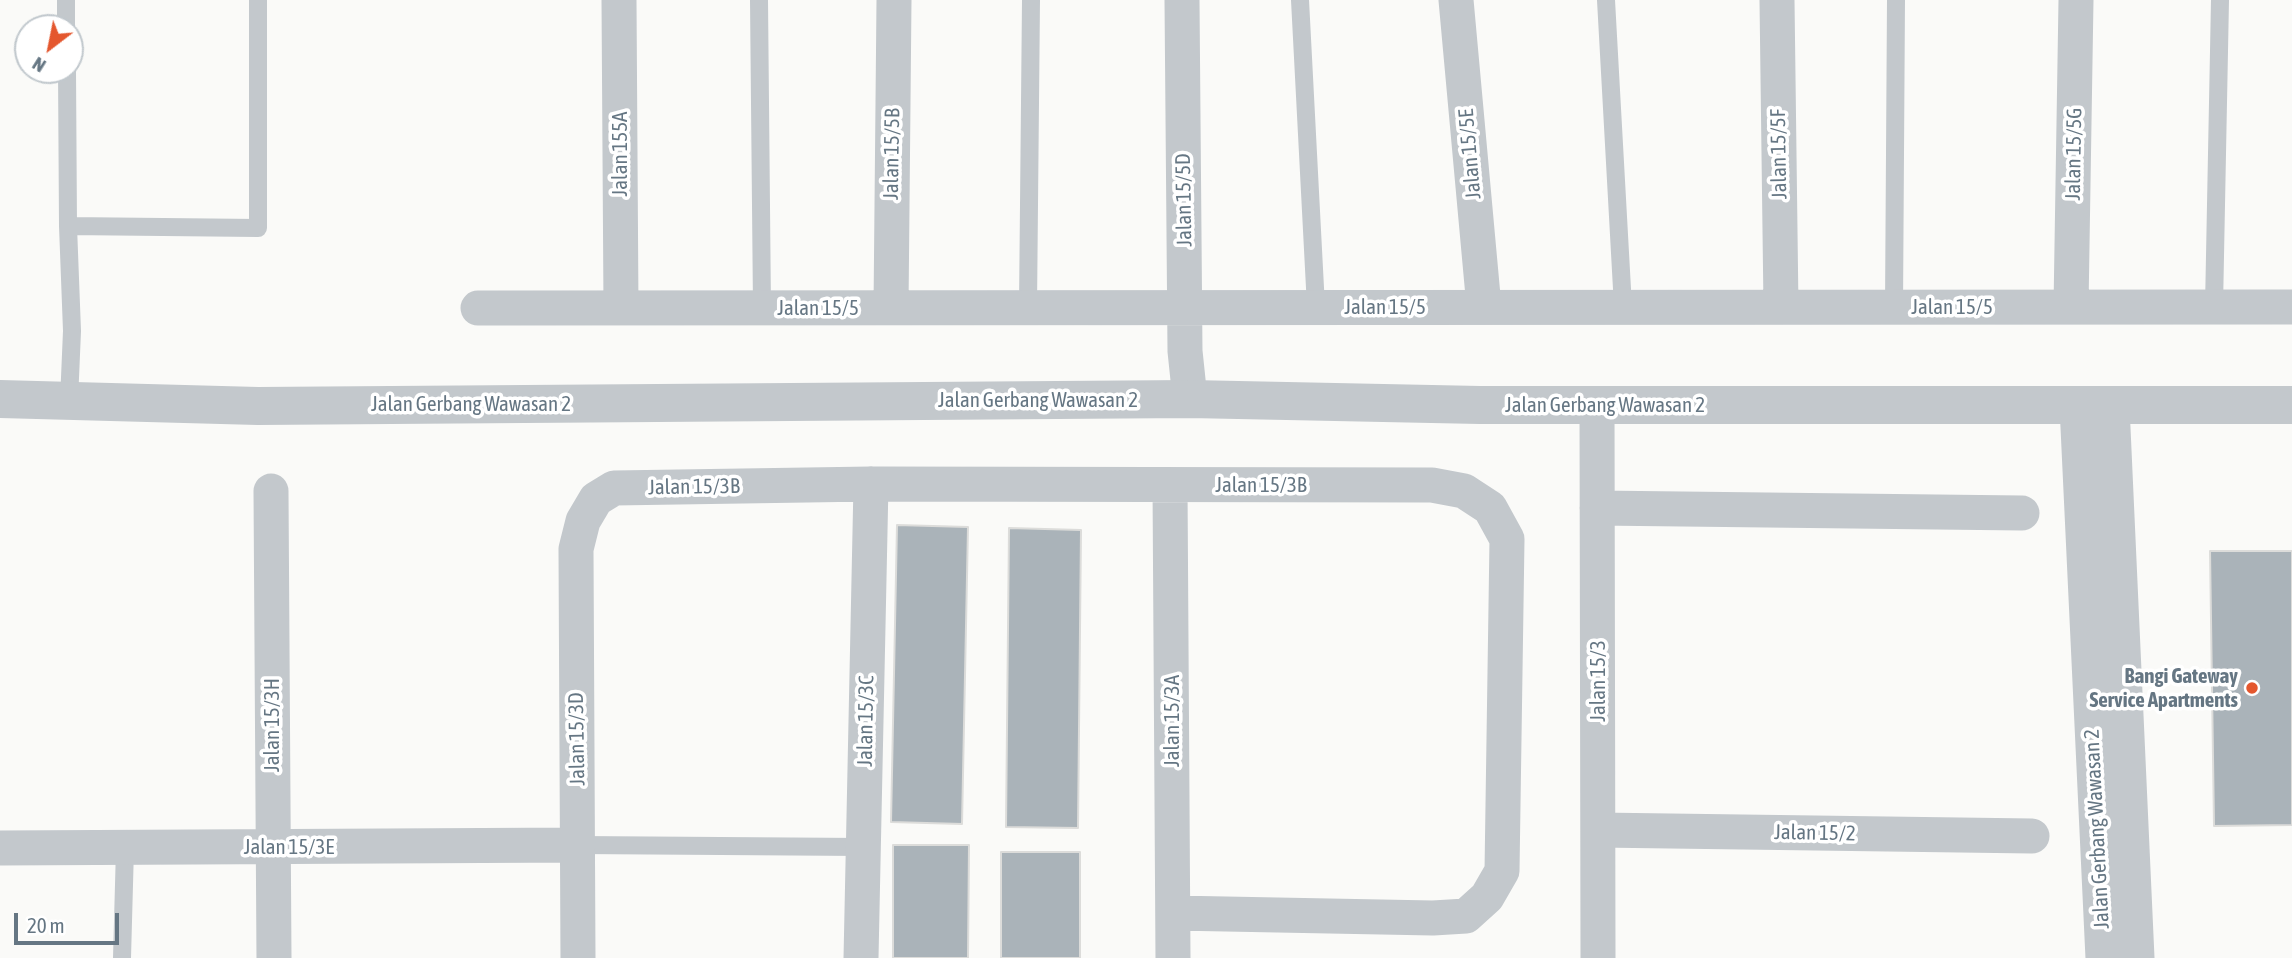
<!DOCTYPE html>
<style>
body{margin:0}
#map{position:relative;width:2292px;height:958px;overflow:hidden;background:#fafaf8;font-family:"Asap Condensed",sans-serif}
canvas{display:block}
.north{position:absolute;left:14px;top:14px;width:70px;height:70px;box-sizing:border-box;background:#fff;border:2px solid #c1c8cd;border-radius:50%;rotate:212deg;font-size:19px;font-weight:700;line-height:28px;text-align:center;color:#657683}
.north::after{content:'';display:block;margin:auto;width:24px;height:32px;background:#e4572e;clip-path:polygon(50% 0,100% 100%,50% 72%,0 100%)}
.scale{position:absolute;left:14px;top:913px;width:105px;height:32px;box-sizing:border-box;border:4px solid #657683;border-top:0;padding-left:9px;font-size:21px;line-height:24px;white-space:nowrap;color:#657683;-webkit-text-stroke:5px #fff;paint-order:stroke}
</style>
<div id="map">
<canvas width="2292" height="958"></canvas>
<div class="north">N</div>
<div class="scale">20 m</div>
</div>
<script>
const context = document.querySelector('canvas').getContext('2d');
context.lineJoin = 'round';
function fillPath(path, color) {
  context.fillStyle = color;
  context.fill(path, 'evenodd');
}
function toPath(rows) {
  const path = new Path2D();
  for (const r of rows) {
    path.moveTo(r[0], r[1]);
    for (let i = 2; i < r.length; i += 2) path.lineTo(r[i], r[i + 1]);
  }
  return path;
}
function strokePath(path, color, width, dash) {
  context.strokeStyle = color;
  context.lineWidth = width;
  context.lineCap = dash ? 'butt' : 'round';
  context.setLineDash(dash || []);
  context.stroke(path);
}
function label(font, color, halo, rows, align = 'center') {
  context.font = font + ' "Asap Condensed",sans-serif';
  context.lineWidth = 7;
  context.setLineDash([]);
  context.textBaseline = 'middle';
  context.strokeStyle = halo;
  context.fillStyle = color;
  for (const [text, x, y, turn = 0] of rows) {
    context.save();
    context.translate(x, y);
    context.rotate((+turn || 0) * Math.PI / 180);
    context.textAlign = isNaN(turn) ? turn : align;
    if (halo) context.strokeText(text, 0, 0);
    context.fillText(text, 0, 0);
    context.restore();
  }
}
const building = toPath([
 [897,525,968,527,962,824,891,822,897,525],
 [1009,528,1081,530,1078,828,1006,827,1009,528],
 [2210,551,2292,551,2292,825,2214,826,2210,551],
 [893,845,969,845,968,958,893,958,893,845],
 [1001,852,1080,852,1080,958,1001,958,1001,852]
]);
fillPath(building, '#aab3b9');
strokePath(building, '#dcdcda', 2);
strokePath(toPath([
 [66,0,66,28],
 [759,0,762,308],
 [1300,0,1316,307],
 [1606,0,1623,307],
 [67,70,68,226,72,331,69,401],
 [68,226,258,228,258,0],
 [1028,307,1031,0],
 [1894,307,1896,0],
 [2214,307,2220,0],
 [578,845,863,847],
 [122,958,125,848]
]), '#c3c8cc', 18);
strokePath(toPath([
 [619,0,621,308],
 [1182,0,1185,351,1190,399],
 [1456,0,1484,307],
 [1777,0,1781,307],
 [2071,307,2076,0],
 [478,308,2292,307],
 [891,308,894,0],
 [1597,404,1598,958],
 [2077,406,2103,958],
 [2112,406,2137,958],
 [1170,485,1173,958],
 [271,491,274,958],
 [1597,508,2022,513],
 [1598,830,2032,836],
 [0,848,578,845],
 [578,958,576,549,583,521,596,499,614,488,871,484,1432,485,1464,491,1490,508,1507,539,1502,871,1487,897,1466,916,1433,918,1174,913],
 [861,958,871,484]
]), '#c3c8cc', 35);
strokePath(toPath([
 [0,399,258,406,1190,399,1480,405,2292,405]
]), '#c3c8cc', 38);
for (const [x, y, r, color] of [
 [2252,688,7,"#e4572e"]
]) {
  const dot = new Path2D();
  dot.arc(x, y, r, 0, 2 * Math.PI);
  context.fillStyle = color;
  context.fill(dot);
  strokePath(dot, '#fff', 2.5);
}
label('21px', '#657683', '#fff', [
 ["Jalan 155A",620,154,-90],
 ["Jalan 15/5B",892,154,-89],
 ["Jalan 15/5E",1470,154,-95],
 ["Jalan 15/5F",1779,154,-91],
 ["Jalan 15/5G",2074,154,-89],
 ["Jalan 15/5D",1184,200,-91],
 ["Jalan 15/5",1385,307],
 ["Jalan 15/5",1952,307],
 ["Jalan 15/5",818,308],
 ["Jalan Gerbang Wawasan 2",1038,400],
 ["Jalan Gerbang Wawasan 2",471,404],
 ["Jalan Gerbang Wawasan 2",1605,405],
 ["Jalan 15/3B",1261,485],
 ["Jalan 15/3B",694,487,-1],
 ["Jalan 15/3",1598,681,-90],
 ["Jalan 15/3C",866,721,-89],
 ["Jalan 15/3A",1172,721,-90],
 ["Jalan 15/3H",272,725,-90],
 ["Jalan 15/3D",577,739,-91],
 ["Jalan Gerbang Wawasan 2",2097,829,-93],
 ["Jalan 15/2",1815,833,1],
 ["Jalan 15/3E",289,847]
]);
label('bold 21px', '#657683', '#fff', [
 ["Bangi Gateway",2238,676],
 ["Service Apartments",2238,700]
], 'right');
</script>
